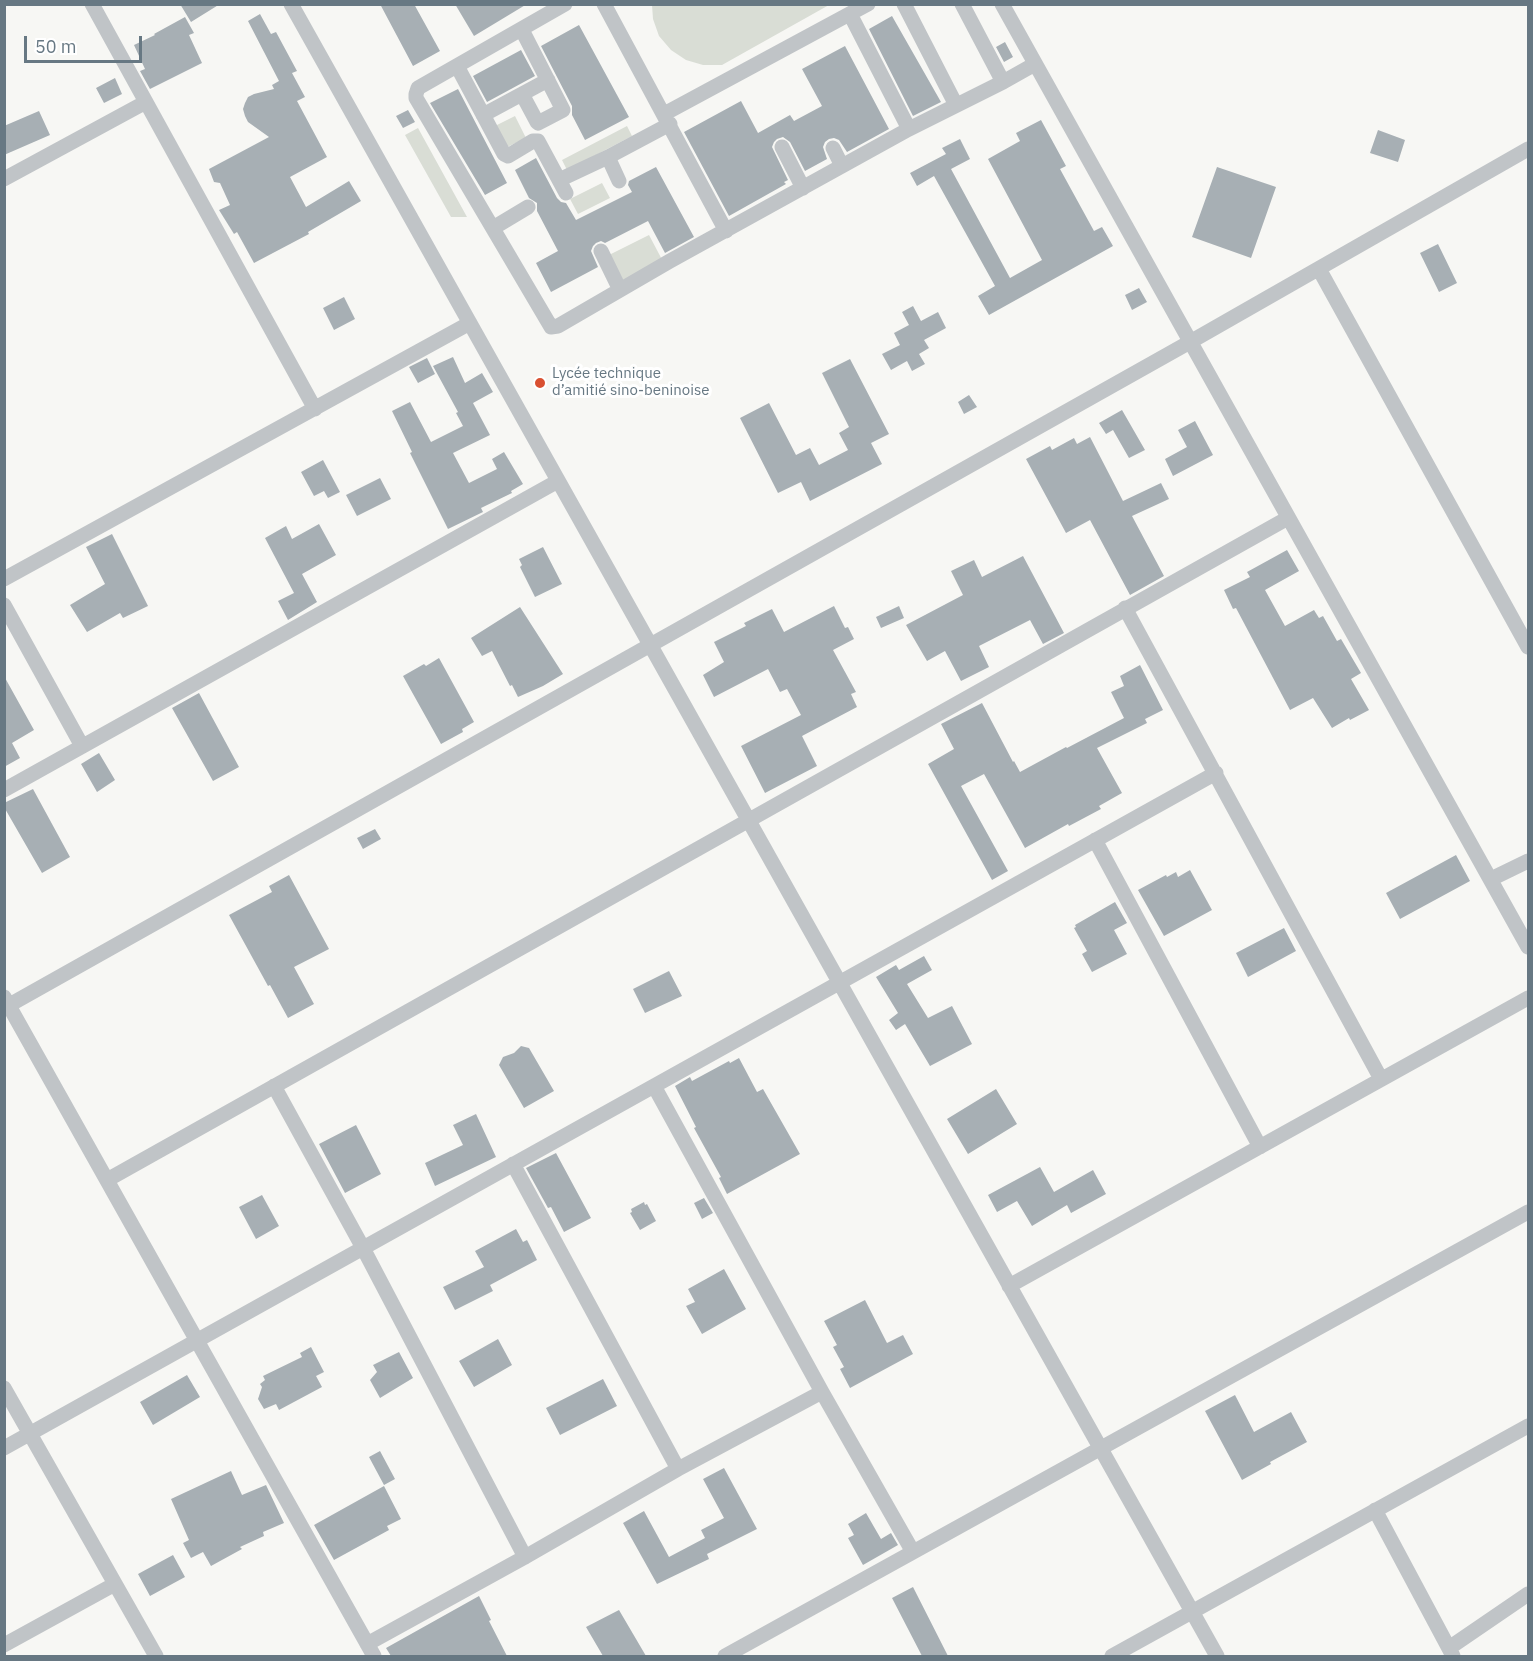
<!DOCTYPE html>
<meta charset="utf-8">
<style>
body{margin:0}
#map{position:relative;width:1533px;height:1661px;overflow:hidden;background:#f7f7f4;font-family:"IBM Plex Sans",sans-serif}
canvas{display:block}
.frame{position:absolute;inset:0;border:6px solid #677883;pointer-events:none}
.scale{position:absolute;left:24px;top:36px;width:118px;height:27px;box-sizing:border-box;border:3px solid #677883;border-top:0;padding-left:8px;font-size:18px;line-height:21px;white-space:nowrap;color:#677883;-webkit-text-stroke:4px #fff;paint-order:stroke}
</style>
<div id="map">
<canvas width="1533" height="1661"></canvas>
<div class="frame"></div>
<div class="scale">50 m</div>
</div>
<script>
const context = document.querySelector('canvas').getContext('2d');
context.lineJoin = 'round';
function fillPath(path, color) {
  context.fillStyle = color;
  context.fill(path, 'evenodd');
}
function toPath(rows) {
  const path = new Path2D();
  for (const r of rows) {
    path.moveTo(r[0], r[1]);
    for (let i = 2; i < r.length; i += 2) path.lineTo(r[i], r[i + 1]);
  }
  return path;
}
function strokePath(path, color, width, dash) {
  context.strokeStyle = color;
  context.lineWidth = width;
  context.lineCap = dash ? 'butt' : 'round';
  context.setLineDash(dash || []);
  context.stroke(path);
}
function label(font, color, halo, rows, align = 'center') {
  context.font = font + ' "IBM Plex Sans",sans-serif';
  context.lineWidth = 6;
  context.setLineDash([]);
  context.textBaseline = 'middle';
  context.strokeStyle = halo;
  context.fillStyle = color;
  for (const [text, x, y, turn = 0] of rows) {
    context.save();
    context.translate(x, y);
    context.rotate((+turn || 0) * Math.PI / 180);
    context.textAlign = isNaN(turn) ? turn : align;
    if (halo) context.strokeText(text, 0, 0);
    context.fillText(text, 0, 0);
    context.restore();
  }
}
fillPath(toPath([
 [652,5,652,4,829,5,722,65,703,65,686,60,671,50,659,36,653,19],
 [515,116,526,138,503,149,493,127],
 [627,126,632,136,567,170,562,160],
 [418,128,467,217,451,217,405,135],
 [602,183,610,198,578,214,570,199],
 [649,235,667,269,625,291,607,256]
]), '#d9ddd5');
fillPath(toPath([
 [180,4,220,4,191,22],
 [380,4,414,4,440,51,413,66],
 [455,4,527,4,474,36],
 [260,14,271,34,276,32,297,71,292,73,305,97,297,101,327,157,290,177,306,207,349,181,361,201,308,232,309,234,254,263,237,232,234,234,219,210,230,205,220,183,214,182,209,169,269,137,248,122,245,116,243,109,245,103,248,97,254,94,274,89,272,85,279,81,248,21],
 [892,16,941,102,913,116,869,29],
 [185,17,194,33,189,35,202,63,150,89,140,71,145,69,134,45,155,35,154,34],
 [579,25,629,117,585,140,572,115,572,106,541,46],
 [1005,42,1013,57,1004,62,996,47],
 [845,46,889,129,847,152,839,140,834,138,829,139,825,142,823,147,827,159,805,171,790,142,783,137,777,139,774,142,772,147,788,180,784,182,786,184,729,216,684,132,741,101,758,133,790,115,794,121,822,106,802,69],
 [521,50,535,76,487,102,473,76],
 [115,78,122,94,104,103,96,88],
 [458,89,507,183,485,195,430,103],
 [408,110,415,122,403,128,396,116],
 [39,111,50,135,4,155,4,126],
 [1041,120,1066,166,1060,169,1094,231,1102,227,1113,246,989,315,978,296,995,286,934,176,917,186,910,173,946,154,942,148,960,139,970,159,951,169,1010,278,1042,260,988,159,1020,141,1016,133],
 [1378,130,1405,140,1398,162,1370,153],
 [536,158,557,198,561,202,566,203,576,220,632,192,628,185,629,181,656,167,694,237,665,253,648,221,605,243,601,241,596,243,593,246,591,251,598,267,551,292,536,263,558,251,537,211,537,203,529,198,515,170],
 [1217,167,1276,187,1251,258,1192,237],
 [1438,244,1457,283,1439,292,1420,253],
 [1139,288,1147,302,1132,310,1125,295],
 [344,297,355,319,334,330,323,308],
 [913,306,921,321,938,312,946,328,924,340,929,348,919,354,925,364,912,371,907,361,891,370,882,354,900,345,894,333,909,325,902,312],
 [453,357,465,383,482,373,493,392,473,403,490,435,453,453,469,483,497,469,492,459,504,452,523,484,511,491,512,493,481,508,483,512,448,529,410,453,412,452,392,411,410,402,431,442,463,426,456,413,458,412,433,366],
 [427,358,435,374,418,383,409,367],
 [850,359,889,434,871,443,882,464,810,501,801,482,778,493,740,418,769,403,796,455,810,448,819,465,848,450,839,433,849,427,822,373],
 [969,395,977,407,964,414,958,402],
 [1122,410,1145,450,1129,458,1113,430,1106,434,1099,423],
 [1195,421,1213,455,1173,476,1165,459,1187,447,1178,430],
 [1090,437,1123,501,1161,483,1169,499,1132,516,1164,576,1130,595,1090,520,1066,533,1026,459,1050,446,1052,450,1074,438,1077,444],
 [323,460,340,492,328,498,324,491,314,496,301,472],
 [380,478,391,499,357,516,346,495],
 [319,524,336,555,302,574,317,602,288,620,278,601,294,593,265,538,286,526,292,539],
 [112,534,148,606,123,618,120,613,87,632,70,605,105,584,86,547],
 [543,547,562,584,535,597,520,567,522,565,519,559],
 [1287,550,1299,571,1265,590,1285,626,1314,610,1319,618,1323,616,1337,641,1341,639,1361,673,1351,679,1369,710,1350,720,1349,718,1332,728,1313,698,1290,710,1236,608,1233,609,1224,590,1250,577,1247,572],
 [1023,556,1064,633,1043,644,1030,620,979,646,989,667,961,681,945,651,927,661,906,625,963,595,951,571,974,560,982,577],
 [834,606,845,628,848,627,854,639,833,650,856,692,851,694,857,707,802,736,817,766,765,793,741,746,801,715,787,689,780,692,768,669,714,697,703,675,724,662,714,642,746,626,744,623,772,609,784,632],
 [899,606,904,618,881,628,876,617],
 [520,607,563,674,543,686,518,697,512,685,510,686,492,651,482,656,471,638],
 [439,658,474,722,462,729,463,732,441,744,403,676,424,664,426,666],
 [1140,665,1163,710,1145,719,1147,723,1097,748,1122,793,1099,806,1101,809,1069,826,1068,824,1025,848,984,774,961,786,1008,871,992,880,928,764,954,749,941,724,982,703,1013,762,1014,761,1020,772,1066,747,1067,748,1124,718,1111,692,1124,686,1120,676],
 [4,676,34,730,12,743,20,758,4,767],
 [199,693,239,767,213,781,172,708],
 [99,753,115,780,97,792,81,764],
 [33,789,70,857,42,873,4,807,4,803],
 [375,829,381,839,363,849,357,838],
 [1456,855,1470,881,1400,919,1386,893],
 [1190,870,1212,910,1164,936,1138,890,1166,875,1167,877,1176,872,1178,877],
 [289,875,329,949,294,967,314,1004,288,1018,270,985,268,986,229,915,272,892,269,886],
 [1115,902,1127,923,1114,930,1127,954,1092,972,1082,954,1087,951,1074,928,1076,927,1075,925],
 [1284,928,1296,951,1248,977,1236,953],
 [924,956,932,970,907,984,928,1018,952,1006,972,1044,930,1066,905,1024,896,1030,889,1020,898,1013,876,977,896,965,899,970],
 [669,971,682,996,645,1013,633,989],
 [521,1046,529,1048,554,1091,524,1108,499,1065,503,1057,514,1053],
 [739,1058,757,1092,763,1089,800,1154,727,1194,719,1178,721,1177,694,1128,696,1127,675,1086,690,1077,692,1081,729,1061,730,1063],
 [996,1089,1017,1124,968,1154,947,1119],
 [476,1114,496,1157,435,1186,425,1163,463,1145,453,1125],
 [356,1125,381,1174,345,1193,319,1144],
 [556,1153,591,1218,564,1232,551,1207,548,1208,526,1168],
 [1040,1167,1054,1192,1093,1170,1106,1194,1071,1213,1067,1205,1032,1226,1017,1201,997,1212,988,1195],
 [262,1195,279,1226,256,1239,239,1207],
 [704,1198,713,1213,702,1219,694,1203],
 [644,1202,645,1205,647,1204,656,1221,640,1230,630,1213,632,1212,631,1209],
 [516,1229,523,1242,527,1240,537,1260,490,1285,493,1291,455,1310,443,1287,484,1267,475,1251],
 [724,1269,746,1309,702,1334,686,1306,695,1302,688,1289],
 [865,1300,887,1343,903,1335,913,1354,850,1388,840,1369,844,1367,833,1347,837,1345,824,1321],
 [498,1339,512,1365,474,1387,459,1361],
 [311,1347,324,1372,316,1376,322,1387,279,1410,276,1404,264,1409,258,1399,262,1387,260,1384,265,1380,263,1376,302,1357,300,1353],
 [399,1352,413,1378,380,1398,370,1380,377,1372,373,1365],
 [187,1375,200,1397,153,1425,140,1402],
 [603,1379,617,1406,560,1435,546,1408],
 [1235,1395,1254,1432,1291,1412,1307,1442,1270,1462,1271,1464,1242,1480,1205,1411],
 [380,1451,395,1479,384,1485,369,1457],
 [724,1468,757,1529,707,1554,709,1559,657,1584,623,1523,644,1511,669,1557,705,1538,701,1530,724,1518,703,1479],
 [231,1471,242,1495,266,1485,284,1523,263,1532,264,1536,240,1547,242,1549,211,1566,203,1552,191,1558,183,1543,189,1540,171,1499],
 [384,1486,401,1519,387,1526,389,1530,334,1560,314,1525],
 [866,1513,881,1539,891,1533,898,1545,863,1565,848,1538,854,1535,848,1524],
 [173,1555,185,1577,150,1596,138,1574],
 [913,1587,948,1656,922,1656,892,1598],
 [479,1596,491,1620,489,1621,507,1656,391,1656,386,1648],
 [619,1610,646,1656,603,1656,586,1627]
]), '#a7afb4');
strokePath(toPath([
 [92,4,315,409],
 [291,4,1217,1656],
 [565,4,418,88,416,94,416,98,551,327,558,326,670,261,909,129,1003,82,1035,64],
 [604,4,726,231],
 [904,4,956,105],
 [962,4,1003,82],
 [1002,4,1528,947],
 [850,14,909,129],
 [522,30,563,110,538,123,537,122,522,94],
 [457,66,504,154,508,156,533,141,538,141,566,193],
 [664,114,868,4],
 [483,115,548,80],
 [782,147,803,188],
 [833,148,842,166],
 [608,157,619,181],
 [4,179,146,102],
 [559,180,608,157,670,124],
 [493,228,528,207],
 [601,251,620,290],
 [1319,269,1528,647],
 [4,579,470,323],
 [4,605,82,746],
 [1125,608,1381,1079],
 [4,790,558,481],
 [1095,840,1260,1147],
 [1491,879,1528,861],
 [4,997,374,1656],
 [4,1008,1190,342,1528,149],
 [274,1086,363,1248,525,1557],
 [654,1086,822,1392,913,1552],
 [513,1164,678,1469],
 [107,1180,1288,518],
 [1009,1286,1528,998],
 [4,1388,156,1656],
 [4,1448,1216,773],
 [1375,1510,1453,1656],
 [367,1644,525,1557,678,1469,822,1392],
 [4,1645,115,1584],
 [1449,1648,1528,1594],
 [725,1656,1528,1212],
 [1112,1656,1528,1426]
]), '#c0c4c7', 15);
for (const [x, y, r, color] of [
 [540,383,6,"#d95031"]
]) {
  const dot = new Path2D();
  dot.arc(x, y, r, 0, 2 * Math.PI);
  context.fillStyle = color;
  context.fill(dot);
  strokePath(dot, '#fff', 2);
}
label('15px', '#677883', '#fff', [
 ["Lycée technique",552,374],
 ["d’amitié sino-beninoise",552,391]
], 'left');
</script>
